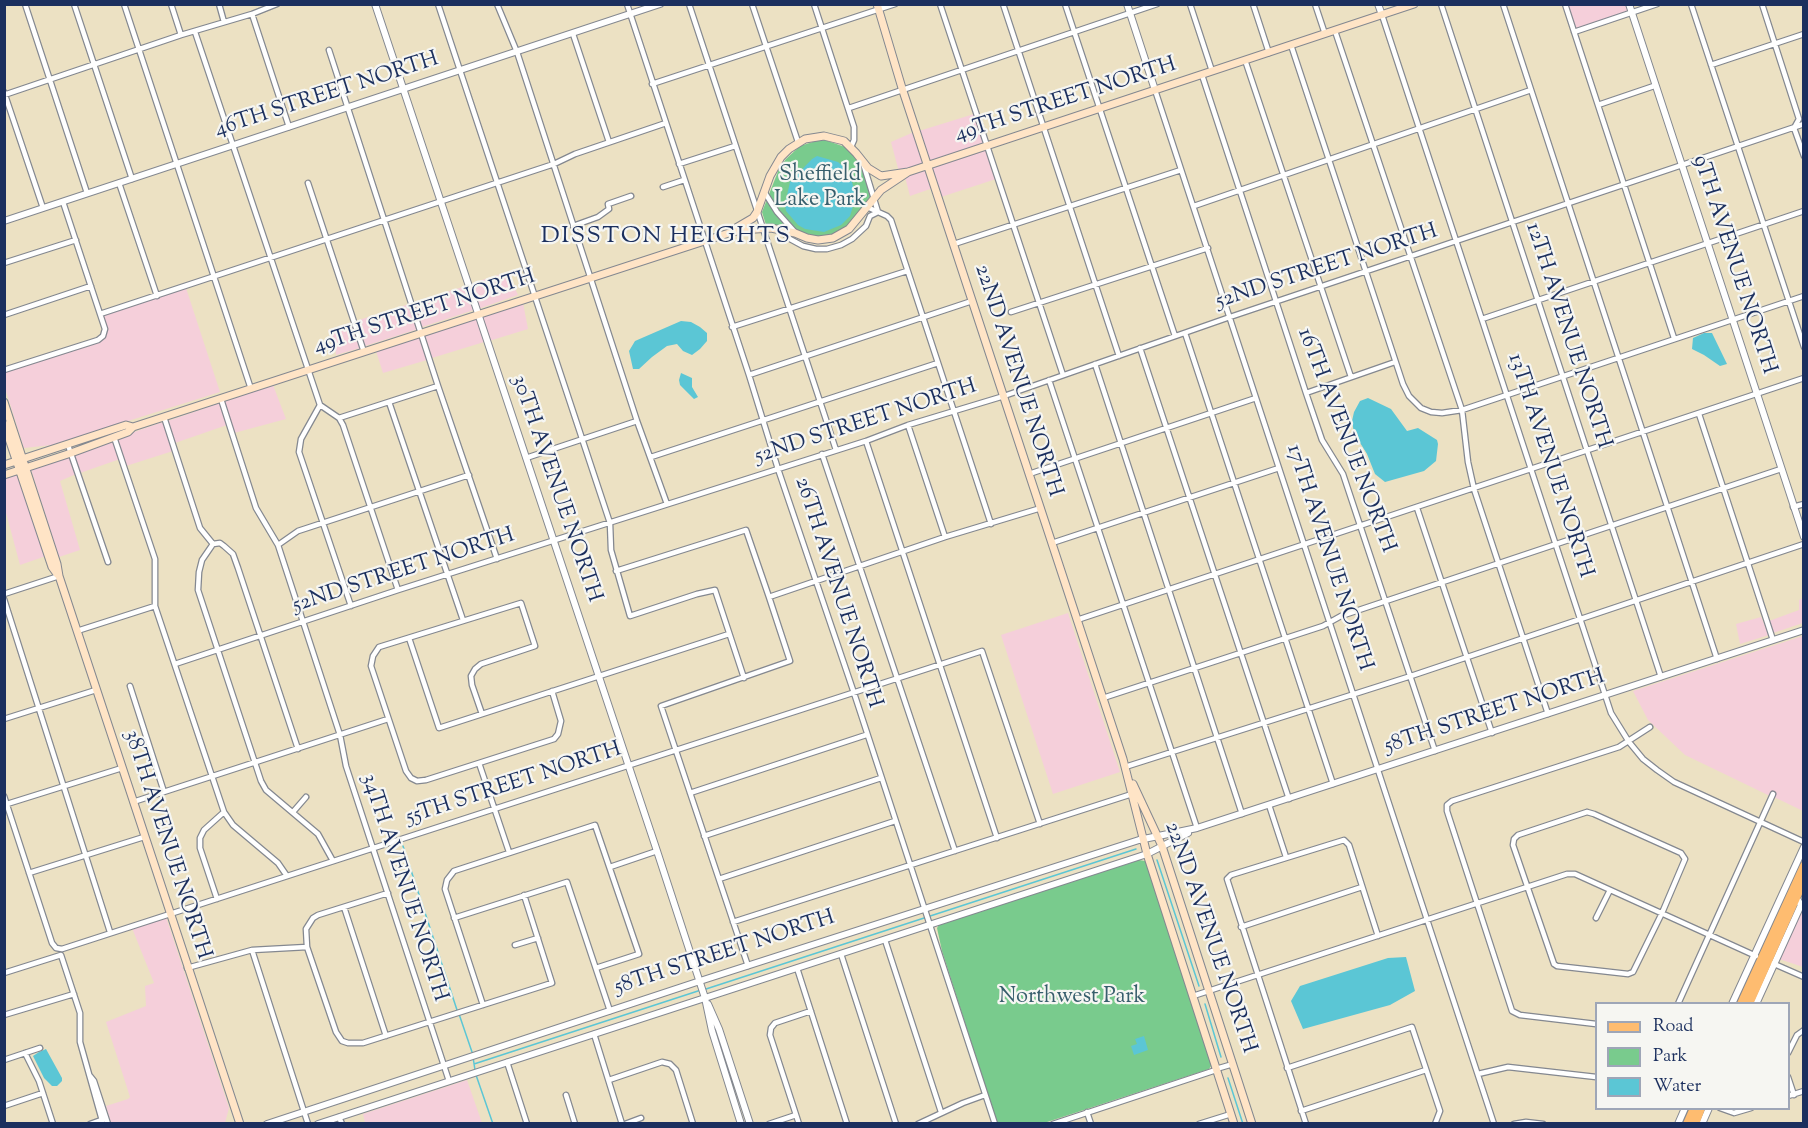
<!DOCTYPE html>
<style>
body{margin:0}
#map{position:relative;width:1808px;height:1128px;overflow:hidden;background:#ece1c3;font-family:"Sorts Mill Goudy",serif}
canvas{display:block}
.frame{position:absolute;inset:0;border:6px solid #1b2f5e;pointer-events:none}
.legend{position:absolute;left:1595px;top:1002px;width:195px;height:108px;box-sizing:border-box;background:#f6f6f2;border:2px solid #9ea6b7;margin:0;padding:8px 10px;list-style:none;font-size:18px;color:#1b2f5e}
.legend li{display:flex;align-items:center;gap:12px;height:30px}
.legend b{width:30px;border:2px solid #9ea6b7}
</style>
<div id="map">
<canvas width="1808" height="1128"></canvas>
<div class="frame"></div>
<ul class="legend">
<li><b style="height:8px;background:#febc70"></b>Road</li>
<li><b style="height:16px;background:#79cb8d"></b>Park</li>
<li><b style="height:16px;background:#5bc6d5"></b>Water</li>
</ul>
</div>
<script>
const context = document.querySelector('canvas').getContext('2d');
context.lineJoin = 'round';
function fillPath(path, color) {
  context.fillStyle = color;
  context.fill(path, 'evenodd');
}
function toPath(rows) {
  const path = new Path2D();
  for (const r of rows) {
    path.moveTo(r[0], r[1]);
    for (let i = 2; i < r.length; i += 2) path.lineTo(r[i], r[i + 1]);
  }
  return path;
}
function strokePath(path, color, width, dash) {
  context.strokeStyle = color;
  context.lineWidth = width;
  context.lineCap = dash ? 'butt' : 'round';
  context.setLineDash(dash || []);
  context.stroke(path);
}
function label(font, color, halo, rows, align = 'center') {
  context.font = font + ' "Sorts Mill Goudy",serif';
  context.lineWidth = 4.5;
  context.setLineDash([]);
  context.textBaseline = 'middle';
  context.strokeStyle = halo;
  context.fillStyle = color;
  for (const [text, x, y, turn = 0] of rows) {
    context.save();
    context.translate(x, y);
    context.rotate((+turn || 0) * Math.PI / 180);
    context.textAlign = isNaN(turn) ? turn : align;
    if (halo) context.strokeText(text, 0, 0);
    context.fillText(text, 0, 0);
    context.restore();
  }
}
fillPath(toPath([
 [1568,5,1626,5,1629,12,1576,29],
 [974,114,984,145,930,163,919,131],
 [914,132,925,164,899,172,891,142],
 [986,149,996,179,941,197,931,167],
 [927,168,933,188,910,196,905,177],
 [507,272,518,295,478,309,470,284],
 [466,286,474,310,422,327,414,302],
 [186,288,220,392,52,445,24,448,5,388,4,372,98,342,106,336,104,315],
 [523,303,528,329,489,341,481,317],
 [409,304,418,329,365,346,356,321],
 [477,318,484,342,432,358,425,335],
 [352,322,360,348,336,355,335,345,328,330],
 [420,337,427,360,383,373,376,351],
 [273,385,286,419,234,433,224,402],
 [220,403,227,425,175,443,168,421],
 [163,422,173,451,126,466,117,438],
 [113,439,120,459,80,473,74,454],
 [69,456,76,474,60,481,80,550,59,557,31,469],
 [18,473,46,556,20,565,5,509,4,477],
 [1803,598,1803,623,1773,633,1769,621,1799,610,1799,600],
 [1068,613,1120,772,1053,794,1001,635],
 [1761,617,1769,635,1740,644,1736,624],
 [1803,636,1803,811,1774,797,1775,793,1772,792,1770,796,1685,755,1648,720,1633,691],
 [1803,905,1803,967,1779,959],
 [166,917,229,1108,225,1123,111,1123,106,1106,128,1099,130,1097,106,1022,146,1006,145,986,154,983,132,928],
 [467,1080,482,1123,365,1123,363,1114]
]), '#f5cfda');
fillPath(toPath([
 [825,140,845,147,853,154,861,167,871,195,854,221,838,233,821,238,783,226,766,225,762,212,779,169,786,159,800,146,816,141],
 [1139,860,1145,861,1147,865,1211,1060,1211,1066,1209,1069,1044,1123,997,1123,942,951,937,928,939,925]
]), '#79cb8d');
fillPath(toPath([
 [817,156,838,162,846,169,851,178,854,190,854,203,850,216,841,225,824,232,805,229,798,225,786,211,785,204,790,182,812,159],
 [681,321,691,322,700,327,707,333,707,341,700,349,692,355,683,351,677,344,667,346,652,357,639,369,633,369,629,351,635,341],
 [1704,333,1712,333,1727,364,1720,366,1704,355,1692,349,1693,338],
 [681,373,692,378,692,387,698,397,694,399,680,385,679,380],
 [1368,398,1391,409,1407,431,1418,428,1437,440,1438,444,1436,461,1424,471,1385,482,1375,474,1367,454,1354,433,1352,421,1354,412,1360,401],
 [1406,957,1415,991,1390,1005,1303,1029,1291,1001,1300,986,1388,958],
 [1144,1036,1148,1050,1134,1055,1131,1046,1137,1044,1135,1039],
 [46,1049,62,1078,62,1081,57,1086,52,1086,44,1078,33,1056,39,1052]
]), '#5bc6d5');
strokePath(toPath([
 [403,846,457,1010],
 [1157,860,1199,986],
 [706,989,1136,849],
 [1205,1004,1221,1057],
 [459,1014,472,1052],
 [473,1057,475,1070],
 [474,1064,701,990],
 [476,1075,493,1124],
 [1228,1078,1243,1124]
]), '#5bc6d5', 1.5);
const minor = toPath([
 [25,4,87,193],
 [74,4,132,179],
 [124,4,251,389],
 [171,4,181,35],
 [219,4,224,22],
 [438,4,610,523,611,550,630,616,697,594,715,590,744,678],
 [497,4,517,52,637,421,667,504],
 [627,4,749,375,778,469,854,693,995,1124],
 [689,4,836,450],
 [752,4,798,142],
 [814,4,854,127,854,140,851,147],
 [940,4,1063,375],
 [1003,4,1119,356],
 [1065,4,1175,336],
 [1190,4,1212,71],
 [1253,4,1269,53],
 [1315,4,1325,34],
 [1441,4,1661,677],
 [1503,4,1717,659],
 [1565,4,1674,338],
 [1691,4,1804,347],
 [1762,4,1799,119,1794,128,1804,156],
 [252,14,289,127],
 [1382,15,1611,713,1629,742,1643,759,1657,770,1674,782,1804,842],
 [1335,31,1462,410,1468,462,1474,489,1548,714],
 [195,32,320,405,339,418,343,425,398,590],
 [1574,32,1657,4],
 [573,34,609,142],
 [1291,45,1403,384,1409,396,1421,408,1431,412,1442,413,1462,410,1804,296],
 [329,50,438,386,497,559],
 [1245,60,1351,377],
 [1711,65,1804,34],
 [1202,75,1306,393,1322,440,1343,474,1435,751],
 [652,84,895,4],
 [1155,90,1494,1124],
 [4,92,43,208],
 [4,95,181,35,252,14,277,4],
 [1598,105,1654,86],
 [849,108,1157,4],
 [863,163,878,212],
 [679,164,735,146],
 [119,183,157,296],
 [308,183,364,352],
 [663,187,684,180],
 [765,193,777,212,794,231],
 [1194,206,1531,90],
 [867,207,887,216,891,220,991,524],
 [573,226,598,217,609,209,608,204,631,196],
 [781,231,790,239,803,246,816,249,827,249,841,245,852,239,866,226,870,216,878,212],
 [954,244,1181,170],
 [4,263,76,240],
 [1011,312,1208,248],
 [100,314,554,164,575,154,666,123],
 [4,315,91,286],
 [1482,319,1804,211],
 [732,327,907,271],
 [1185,333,1333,784],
 [1140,348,1289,799],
 [1095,364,1242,814],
 [4,370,98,340,103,336,105,329,63,202],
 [749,375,972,301],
 [1049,380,1197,828],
 [1306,393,1395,362],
 [221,399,256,508,278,545,340,735,346,766,449,1081],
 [389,402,463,620],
 [320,405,301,439,299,452,351,606],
 [1699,414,1773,640],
 [164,417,200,528,213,544,220,543,224,546,233,554,238,568,298,749],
 [339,418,438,386],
 [908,425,945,537],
 [114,437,155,559,155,606,224,812,233,825,278,863,287,876],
 [866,441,997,838],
 [68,445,108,562],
 [822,454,955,851],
 [651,457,938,363],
 [526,458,637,421],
 [1029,474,1256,398],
 [1793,507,1804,504],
 [1417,508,1492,733],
 [1052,543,1279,468],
 [213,544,202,560,199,572,198,590,261,781,266,790,318,834,333,861],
 [278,545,298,531,469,475],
 [616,571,746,530,769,597,790,661,661,706,748,966],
 [4,594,59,576],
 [769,597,945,537,1041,508],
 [4,599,110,932],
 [1077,620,1804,378],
 [77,631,155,606],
 [409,638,439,728,729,634],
 [175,664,398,590,866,441,908,425,1004,396,1230,317,1804,124],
 [130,686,164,792],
 [1103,698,1323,626,1341,616,1781,469],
 [482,714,472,685,471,676,475,669,481,664,535,646,521,603,379,647,373,656,371,666,406,771,411,778,417,781,426,780,554,739,558,734,561,721,552,691],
 [4,719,96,690],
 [479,763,509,852],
 [1125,767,1411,676,1804,544],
 [690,793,866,735],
 [4,796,52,943,56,948,62,949,982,651,1040,824],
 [133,802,388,719],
 [7,804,122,768],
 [1269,805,1286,857],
 [293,812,306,797],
 [1587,812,1594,814,1681,853,1685,859,1662,913,1633,972,1628,974,1557,966,1554,964,1513,845,1514,839,1518,835,1587,812],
 [704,836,881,778],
 [610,867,657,851],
 [29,873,144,837],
 [719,879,895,821],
 [388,893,318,915,313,918,306,929,307,947,336,1032,342,1041,348,1043,363,1043,552,983,524,895],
 [217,899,200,848,200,838,204,830,224,812],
 [344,907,386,1036],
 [454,918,567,882,610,1011],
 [1596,918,1610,890],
 [733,922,1132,794],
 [1241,927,1362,887],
 [885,940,941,1112],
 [515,945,538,938],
 [252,950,308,1124],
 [841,954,896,1124],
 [1772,963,1804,977],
 [187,968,252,950,307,947],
 [797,968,847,1124],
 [4,973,61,955,80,1013,80,1042,103,1124],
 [1193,996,1567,874,1575,874,1756,956],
 [1678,1004,1773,794],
 [483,1005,445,889,447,880,454,871,595,825,639,954,596,968],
 [4,1015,74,994],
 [1596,1024,1520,1015,1512,1011,1447,811,1447,805,1452,801,1619,747,1650,727],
 [594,1034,622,1124],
 [25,1053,39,1081,53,1124],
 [1788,1053,1797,1035,1804,1030],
 [4,1060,40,1048],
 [507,1062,527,1124],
 [1287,1068,1412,1027,1440,1111,1435,1124],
 [1216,1069,1233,1064],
 [1478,1074,1508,1067,1596,1077],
 [90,1076,94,1081,108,1124],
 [1788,1077,1794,1095],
 [609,1080,662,1062,670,1064,676,1070,693,1124],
 [566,1095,575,1124],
 [1788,1096,1804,1091],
 [4,1106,43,1093],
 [1720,1108,1734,1113,1751,1108],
 [1301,1111,1426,1070],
 [1087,1112,1091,1124],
 [339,1117,342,1124],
 [90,1124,104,1119],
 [625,1124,641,1118],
 [769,1124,796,1115],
 [799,1124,770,1035,771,1028,775,1023,811,1011],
 [918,1124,963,1103,985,1095],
 [1053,1124,1216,1070],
 [1199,1124,1231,1114],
 [1306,1124,1227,879,1231,875,1344,840,1349,845,1378,936],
 [1514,1124,1526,1122,1543,1124]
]);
const tertiary = toPath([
 [375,4,657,851,705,998,712,1031,741,1124],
 [1127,4,1155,90],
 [1378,4,1382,15],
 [1629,4,1804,537],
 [4,221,660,4],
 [708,1004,719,1029,750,1124],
 [1732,1004,1804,847],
 [1756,1004,1801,905,1796,897],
 [267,1124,700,981,1139,840,1197,828,1804,630],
 [318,1124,1147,854,1188,833],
 [1678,1124,1685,1108],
 [1702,1124,1709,1108]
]);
const secondary = toPath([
 [877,4,902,88,1123,759,1147,854,1234,1124],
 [736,228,753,218,757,212,770,176,781,157,789,149,805,139,824,136,844,141,856,153,868,168,881,176,908,172,1414,4],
 [4,402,57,564,59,576,240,1124],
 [4,424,52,567,57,574],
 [4,465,126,425,133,427],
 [4,475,71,453,128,432,133,427,729,233,741,230,771,228,795,233,807,238,818,240,833,238,849,229,881,190,908,172],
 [1133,784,1162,846,1252,1124]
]);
const primary = toPath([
 [1741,1004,1804,866],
 [1749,1004,1804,880],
 [1687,1124,1694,1108],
 [1695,1124,1701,1108]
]);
strokePath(minor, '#848890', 7);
strokePath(tertiary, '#848890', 8);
strokePath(secondary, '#848890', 9);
strokePath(primary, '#848890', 10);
strokePath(minor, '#fff', 4.5);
strokePath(tertiary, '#fff', 6);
strokePath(secondary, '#ffe4c6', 7);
strokePath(primary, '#febc70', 8);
label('22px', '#1b2f5e', '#f6f6f2', [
 ["46TH STREET NORTH",327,96,-18],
 ["49TH STREET NORTH",1066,101,-18],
 ["9TH AVENUE NORTH",1733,265,72],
 ["52ND STREET NORTH",1327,268,-18],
 ["49TH STREET NORTH",425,313,-18],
 ["12TH AVENUE NORTH",1567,336,72],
 ["22ND AVENUE NORTH",1017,381,72],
 ["52ND STREET NORTH",866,423,-18],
 ["16TH AVENUE NORTH",1345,441,69],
 ["13TH AVENUE NORTH",1549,466,72],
 ["30TH AVENUE NORTH",555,489,71],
 ["17TH AVENUE NORTH",1328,558,72],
 ["52ND STREET NORTH",404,572,-18],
 ["26TH AVENUE NORTH",837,593,72],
 ["58TH STREET NORTH",1495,713,-18],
 ["55TH STREET NORTH",514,785,-18],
 ["38TH AVENUE NORTH",166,845,72],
 ["34TH AVENUE NORTH",403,888,72],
 ["22ND AVENUE NORTH",1209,938,71],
 ["58TH STREET NORTH",725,954,-18]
]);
label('22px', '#375e6c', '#f6f6f2', [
 ["Sheffield",820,176],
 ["Lake Park",820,201],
 ["Northwest Park",1072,998]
]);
context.letterSpacing = '1.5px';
label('24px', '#1b2f5e', '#f6f6f2', [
 ["DISSTON HEIGHTS",666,238]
]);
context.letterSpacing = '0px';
</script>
